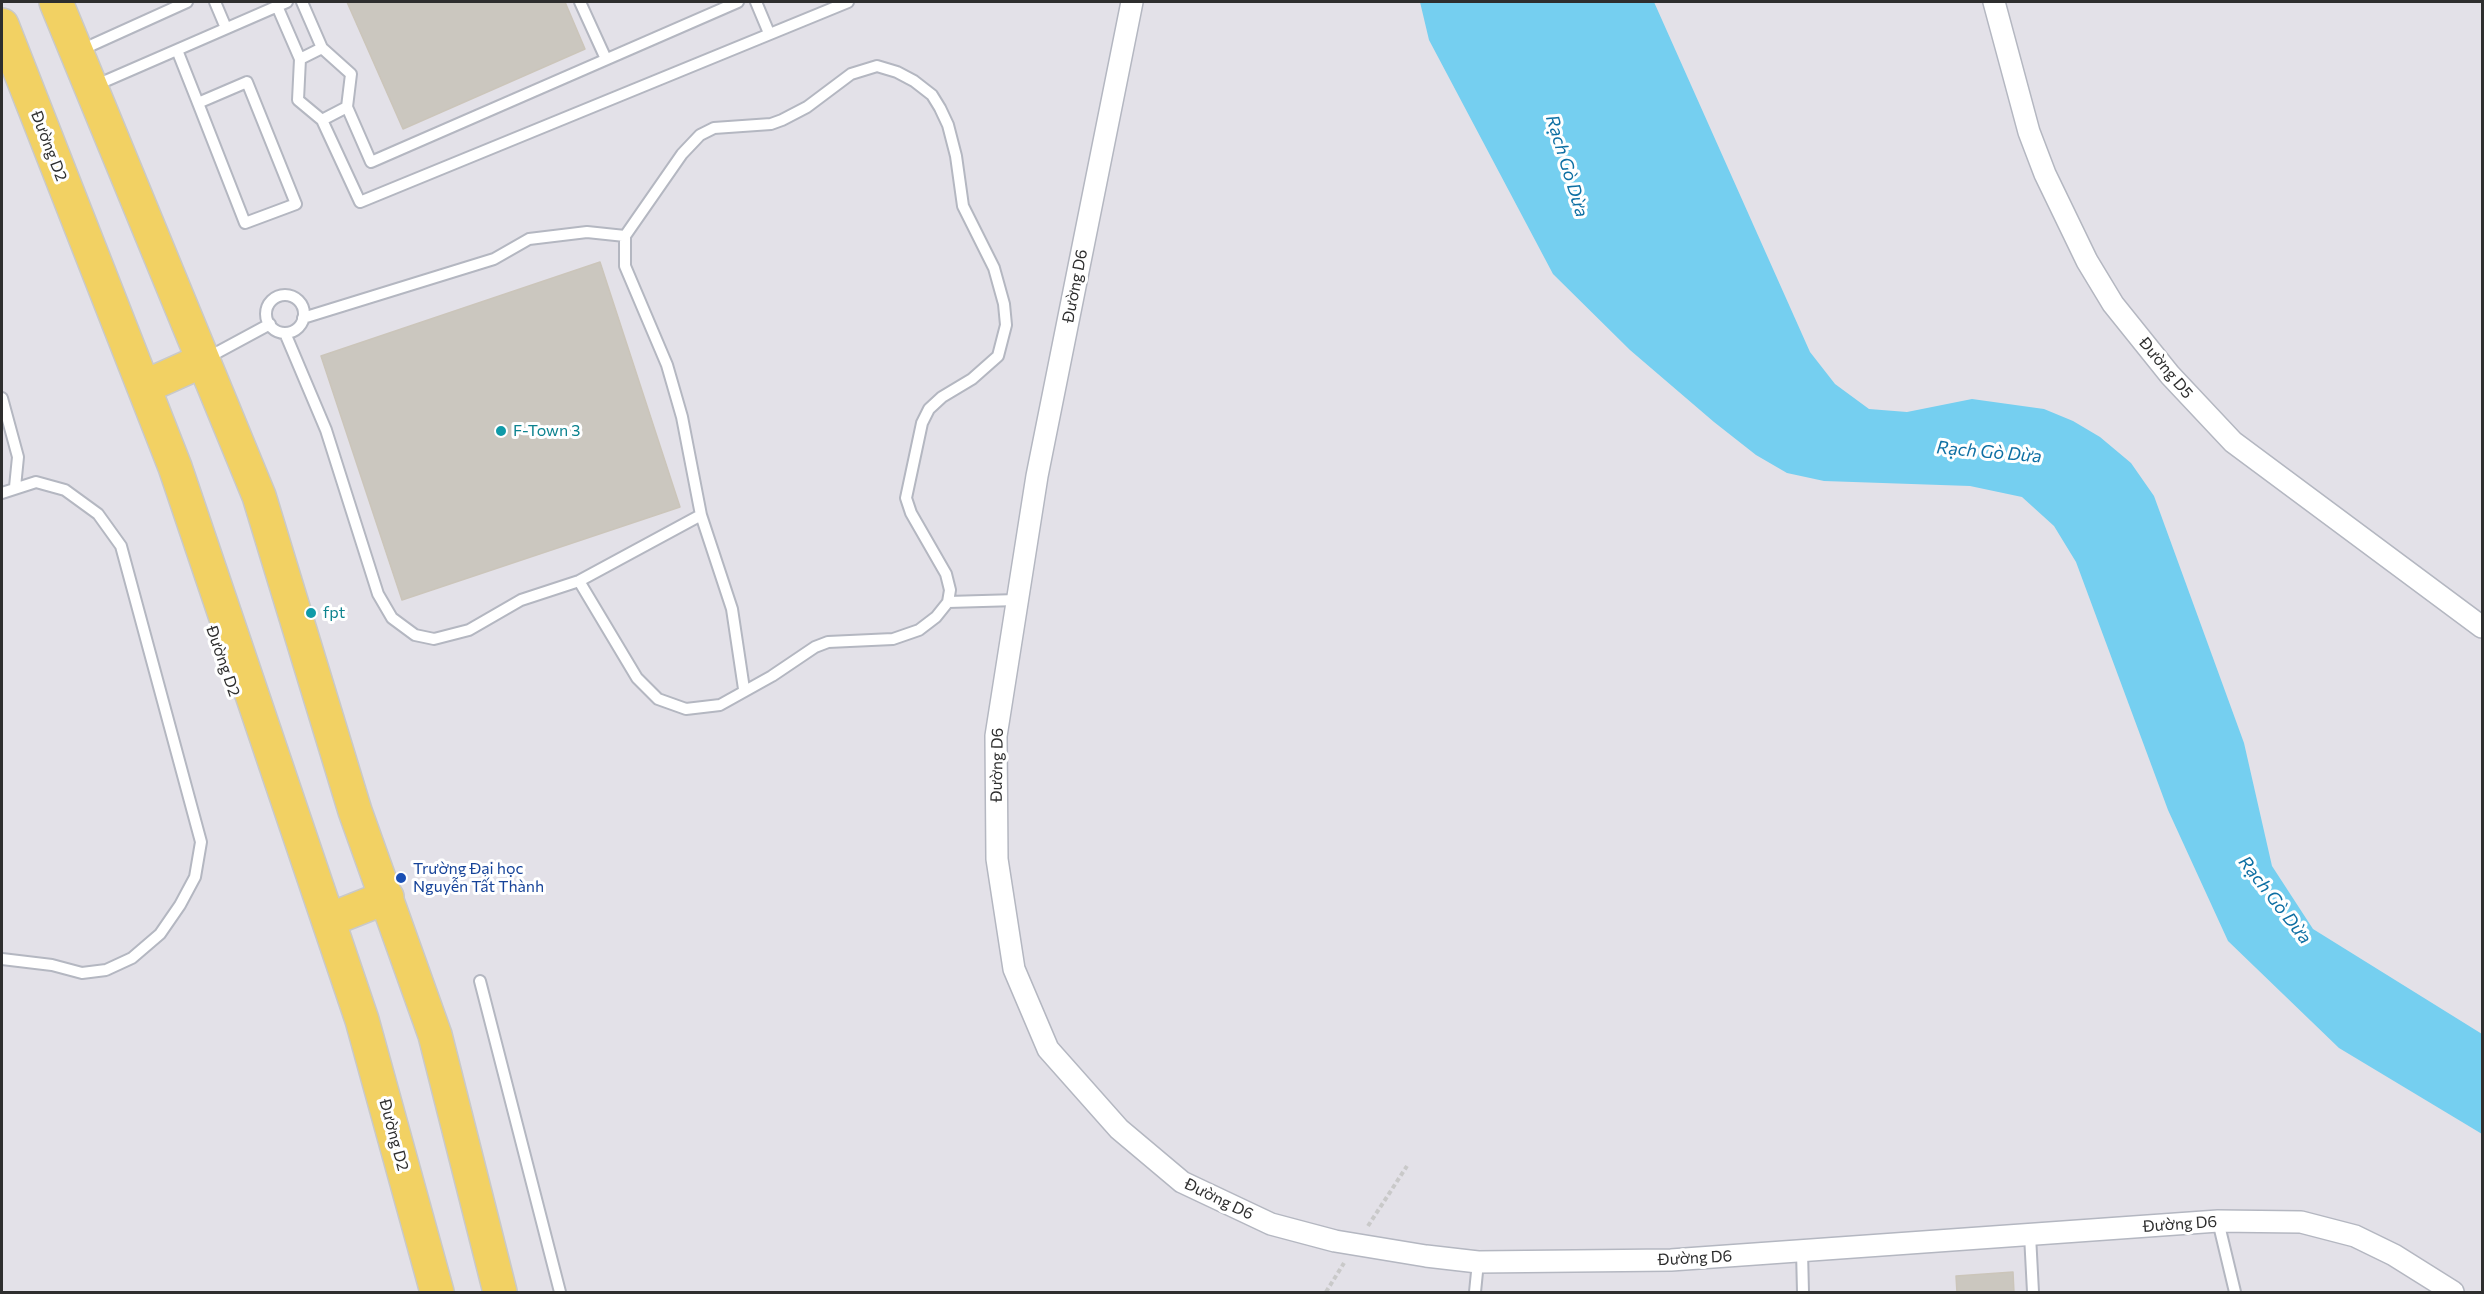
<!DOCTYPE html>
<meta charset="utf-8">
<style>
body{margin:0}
#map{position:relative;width:2484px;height:1294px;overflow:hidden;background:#efe9e1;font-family:Commissioner,sans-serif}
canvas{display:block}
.frame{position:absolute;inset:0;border:3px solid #2e2e2e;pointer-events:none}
</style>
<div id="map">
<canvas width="2484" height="1294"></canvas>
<div class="frame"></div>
</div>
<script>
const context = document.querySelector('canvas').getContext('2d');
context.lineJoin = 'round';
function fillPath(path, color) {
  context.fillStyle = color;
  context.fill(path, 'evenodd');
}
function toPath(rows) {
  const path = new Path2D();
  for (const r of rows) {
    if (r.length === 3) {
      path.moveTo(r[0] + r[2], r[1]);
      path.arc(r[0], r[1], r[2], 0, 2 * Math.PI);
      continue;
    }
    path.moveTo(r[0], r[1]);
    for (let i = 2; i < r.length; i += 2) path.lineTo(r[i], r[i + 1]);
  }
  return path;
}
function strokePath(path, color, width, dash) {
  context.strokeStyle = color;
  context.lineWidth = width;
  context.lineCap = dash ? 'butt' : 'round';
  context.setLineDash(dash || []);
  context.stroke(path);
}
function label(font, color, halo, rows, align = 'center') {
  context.font = font + ' Commissioner,sans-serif';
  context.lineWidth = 6;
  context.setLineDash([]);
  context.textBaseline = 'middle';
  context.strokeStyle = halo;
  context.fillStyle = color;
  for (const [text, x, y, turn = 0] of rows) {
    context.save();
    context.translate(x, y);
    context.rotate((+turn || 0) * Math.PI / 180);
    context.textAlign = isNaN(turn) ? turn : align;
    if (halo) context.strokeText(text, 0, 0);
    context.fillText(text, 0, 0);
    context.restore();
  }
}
fillPath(toPath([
 [2,2,2482,2,2482,1292,2,1292]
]), '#e3e1e8');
fillPath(toPath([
 [1420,2,1654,2,1810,352,1835,384,1869,409,1907,412,1972,399,2044,409,2073,421,2100,437,2131,463,2154,496,2244,743,2272,866,2313,929,2482,1034,2482,1134,2339,1048,2228,941,2168,810,2076,562,2054,526,2022,497,1970,486,1824,481,1787,473,1756,455,1714,422,1630,350,1553,274,1429,40]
]), '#75cff0');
const building = toPath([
 [347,2,565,2,585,49,403,129,347,2],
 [600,262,680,507,402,600,321,356,600,262],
 [2013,1272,2014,1293,1957,1293,1956,1276,2013,1272]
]);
fillPath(building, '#cbc7bf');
strokePath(building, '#cbc5ba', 1.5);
const lane = toPath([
 [215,2,226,28],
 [302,2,322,48],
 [580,2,606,59],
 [756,2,769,33],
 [277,6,300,59],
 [81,50,187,2],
 [177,50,198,103,245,223,296,204,247,82,198,103],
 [94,86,287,2],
 [347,107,322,120,298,100,300,59,322,48,351,74,347,107,371,162,738,2],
 [322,120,360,202,848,2],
 [285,314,19],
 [303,318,494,259,529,239,587,232,625,236,625,266,667,365,682,417,701,515,732,609,744,689],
 [285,333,326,430,378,594,392,618,415,635,434,639,469,630,521,600,579,581,701,515],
 [207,358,270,324],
 [2,398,18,457,15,487],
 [2,493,36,482,65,490,98,514,121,546,201,842,195,877,180,905,160,934,132,958,106,970,82,973,52,965,2,959],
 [579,581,637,678,658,699,686,709,720,705,772,676,815,647,828,642,893,639,919,630,936,617,948,602,950,590,946,574,911,513,906,498,922,423,929,409,942,397,972,379,998,356,1006,325,1004,304,994,268,963,206,956,156,948,125,940,108,932,95,914,81,897,72,877,66,851,74,807,107,782,120,771,124,714,128,700,135,682,154,625,236],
 [948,602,1017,600],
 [480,981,560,1292],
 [2218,1221,2235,1292],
 [2030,1235,2033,1292],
 [1802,1251,1803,1292],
 [1475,1292,1478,1262]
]);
const street = toPath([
 [1132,2,1037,476,996,736,997,859,1014,969,1048,1049,1119,1129,1182,1182,1271,1224,1335,1241,1426,1256,1478,1262,1671,1260,2218,1221,2301,1222,2355,1236,2394,1255,2453,1292],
 [1994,2,2029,132,2045,174,2087,261,2113,304,2170,375,2233,442,2482,627]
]);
const primary = toPath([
 [56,2,259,496,355,811,435,1035,500,1292],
 [2,25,175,467,362,1020,437,1292],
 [144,387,202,361],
 [329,920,387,897]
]);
strokePath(lane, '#b4b7c1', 14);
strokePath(street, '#b4b7c1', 24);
strokePath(primary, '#c9c9c9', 36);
strokePath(toPath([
 [1368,1226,1407,1166],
 [1326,1292,1344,1263]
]), '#c9c9c9', 4, [4.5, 3]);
strokePath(lane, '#fff', 10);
strokePath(street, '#fff', 21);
strokePath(primary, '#f2d163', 33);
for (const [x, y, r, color] of [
 [501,431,6,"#0f9aa8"],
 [311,613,6,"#0f9aa8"],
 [401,878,6,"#1a4fb4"]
]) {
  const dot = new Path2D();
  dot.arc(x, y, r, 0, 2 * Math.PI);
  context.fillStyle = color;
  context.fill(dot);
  strokePath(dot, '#fff', 2);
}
label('16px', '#2e2e2e', '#fff', [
 ["Đường D2",49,146,69],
 ["Đường D6",1075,286,-79],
 ["Đường D5",2166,368,50],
 ["Đường D2",223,661,71],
 ["Đường D6",997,765,-89],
 ["Đường D2",394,1135,75],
 ["Đường D6",1219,1199,26],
 ["Đường D6",2180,1224,-4],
 ["Đường D6",1695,1258,-3]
]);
label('16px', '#0d838f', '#fff', [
 ["F-Town 3",513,431],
 ["fpt",323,613]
], 'left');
label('16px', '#164399', '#fff', [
 ["Trường Đại học",413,869],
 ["Nguyễn Tất Thành",413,887]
], 'left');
label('italic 18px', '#0d6fa3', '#fff', [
 ["Rạch Gò Dừa",1567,166,73],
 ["Rạch Gò Dừa",1989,452,5],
 ["Rạch Gò Dừa",2275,900,52]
]);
</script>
